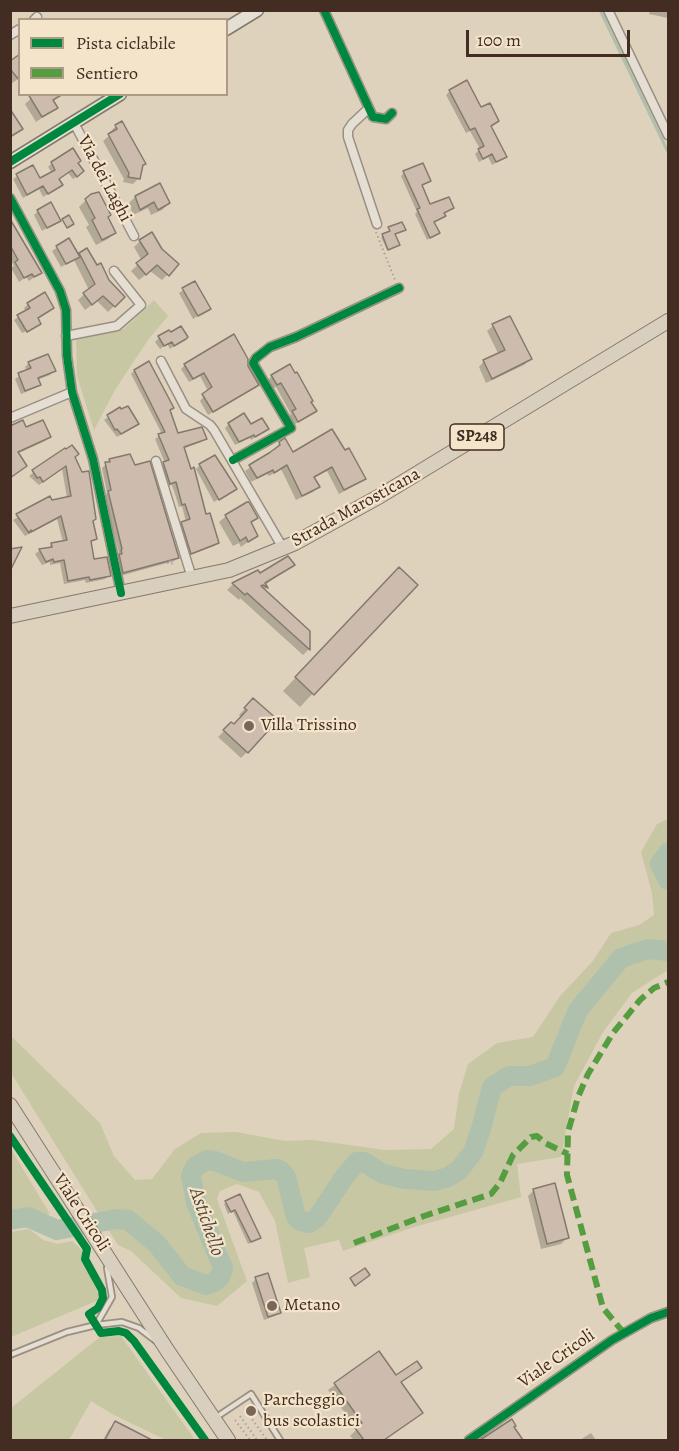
<!DOCTYPE html>
<style>
body{margin:0}
#map{position:relative;width:679px;height:1451px;overflow:hidden;background:#dfd2bc;font-family:Alegreya,serif}
canvas{display:block}
.frame{position:absolute;inset:0;border:12px solid #432c22;pointer-events:none}
.legend{position:absolute;left:18px;top:18px;width:210px;height:78px;box-sizing:border-box;background:#f3e4ca;border:2px solid #ad9a87;margin:0;padding:8px 10px;list-style:none;font-size:18px;color:#432c22}
.legend li{display:flex;align-items:center;gap:12px;height:30px}
.legend b{width:30px;border:2px solid #ad9a87}
.scale{position:absolute;left:466px;top:30px;width:164px;height:27px;box-sizing:border-box;border:3px solid #432c22;border-top:0;padding-left:8px;font-size:18px;line-height:21px;white-space:nowrap;color:#432c22;-webkit-text-stroke:4px #f3e4ca;paint-order:stroke}
</style>
<div id="map">
<canvas width="679" height="1451"></canvas>
<div class="frame"></div>
<ul class="legend">
<li><b style="height:8px;background:#00873e"></b>Pista ciclabile</li>
<li><b style="height:8px;background:#549d40"></b>Sentiero</li>
</ul>
<div class="scale">100 m</div>
</div>
<script>
const context = document.querySelector('canvas').getContext('2d');
context.lineJoin = 'round';
function fillPath(path, color) {
  context.fillStyle = color;
  context.fill(path, 'evenodd');
}
function toPath(rows) {
  const path = new Path2D();
  for (const r of rows) {
    path.moveTo(r[0], r[1]);
    for (let i = 2; i < r.length; i += 2) path.lineTo(r[i], r[i + 1]);
  }
  return path;
}
function strokePath(path, color, width, dash) {
  context.strokeStyle = color;
  context.lineWidth = width;
  context.lineCap = dash ? 'butt' : 'round';
  context.setLineDash(dash || []);
  context.stroke(path);
}
function label(font, color, halo, rows, align = 'center') {
  context.font = font + ' Alegreya,serif';
  context.lineWidth = 4.5;
  context.setLineDash([]);
  context.textBaseline = 'middle';
  context.strokeStyle = halo;
  context.fillStyle = color;
  for (const [text, x, y, turn = 0] of rows) {
    context.save();
    context.translate(x, y);
    context.rotate((+turn || 0) * Math.PI / 180);
    context.textAlign = isNaN(turn) ? turn : align;
    if (halo) context.strokeText(text, 0, 0);
    context.fillText(text, 0, 0);
    context.restore();
  }
}
fillPath(toPath([
 [154,300,168,316,148,340,115,390,94,430,77,376,76,339,79,336,124,329],
 [668,819,668,970,632,993,603,1032,574,1086,561,1157,517,1164,521,1197,411,1228,343,1251,339,1240,304,1248,310,1277,288,1283,275,1221,259,1192,237,1184,220,1191,217,1199,247,1281,217,1306,181,1298,131,1251,118,1245,11,1073,11,1036,100,1123,114,1156,135,1180,152,1179,175,1149,201,1133,236,1132,285,1141,313,1140,385,1150,431,1149,454,1129,459,1093,468,1064,497,1043,533,1037,560,996,593,961,611,933,639,925,654,915,652,893,641,852,657,824],
 [11,1149,50,1214,11,1217],
 [29,1229,43,1240,58,1244,72,1241,82,1250,82,1259,101,1299,11,1337,11,1232],
 [121,1336,195,1440,166,1440,112,1414,91,1401,69,1440,11,1440,11,1408,100,1337]
]), '#c7c7a3');
fillPath(toPath([
 [650,10,668,10,668,18,649,14],
 [10,63,20,78,12,83,10,81],
 [450,91,497,121,490,127,505,156,501,160,492,165,488,157,479,162,475,154,480,149,470,131,466,133,446,95],
 [36,94,52,97,56,108,36,122,25,104],
 [116,126,141,166,139,178,133,184,123,182,124,179,103,141,111,134,110,132],
 [52,163,77,163,79,175,73,179,68,173,58,180,57,188,43,197,39,189,23,198,13,179,32,167,39,180,52,173,48,167],
 [404,173,429,180,420,186,429,205,453,208,443,214,444,216,441,219,433,223,438,233,427,240,415,214,417,212,401,176],
 [135,197,169,203,162,210,151,215,148,208,133,215,129,203],
 [86,200,106,217,115,233,108,239,96,245,86,227,89,225,79,207],
 [38,211,59,220,42,231,34,215],
 [10,225,40,273,29,281,26,277,19,282,11,268,14,266,10,259],
 [389,229,394,234,397,246,387,250,381,237,389,233],
 [69,240,78,256,80,254,96,267,123,297,108,312,97,301,85,310,78,300,89,290,74,260,61,267,52,251],
 [140,241,169,273,162,280,150,271,139,280,131,271,142,261,134,247],
 [194,283,209,309,193,319,179,293],
 [28,304,53,308,37,319,39,324,35,327,22,333,14,320,26,312,24,308],
 [493,326,530,359,524,365,486,383,479,367,484,361,499,355,487,331],
 [159,338,182,340,170,349,167,344,160,349,155,342],
 [29,363,54,371,50,375,37,380,39,384,35,388,21,394,15,379,27,371,25,367],
 [185,365,246,367,257,385,208,415,200,401,208,391,200,376,189,382,181,369],
 [134,371,169,411,177,435,205,439,201,442,183,449,205,516,217,543,214,546,188,556,179,527,186,522,182,506,179,507,172,485,166,487,160,467,165,463,155,439,162,434,131,374],
 [272,376,310,402,315,411,292,426,287,418,291,414,276,387,271,389,267,381],
 [120,409,133,427,117,437,104,420],
 [22,422,25,429,42,422,49,437,45,441,17,454,25,466,10,477,10,428],
 [229,424,250,426,263,432,251,440,250,438,235,445,225,428],
 [280,443,293,454,345,452,364,478,359,483,339,494,327,471,314,478,318,487,313,492,296,500,281,469,269,476,267,474,251,482,245,471,275,450,275,448],
 [64,450,74,457,95,539,91,543,93,561,109,575,105,579,86,583,85,580,64,584,60,563,50,565,50,562,42,565,35,554,39,551,48,549,52,544,63,542,57,519,25,536,13,520,49,498,52,502,67,498,62,469,39,485,29,476],
 [110,461,178,558,174,561,120,576,116,560,119,553,105,496,107,493,102,468],
 [200,465,235,489,214,502,196,469],
 [226,516,256,518,250,524,257,535,241,547,239,543,233,546,219,522],
 [293,565,265,585,266,588,264,591,308,631,309,649,303,655,240,598,239,600,227,590,233,584,258,572,259,575],
 [386,582,416,585,300,707,283,691],
 [253,700,247,752,241,758,218,737,231,724,233,726,241,717,239,715],
 [534,1190,567,1238,561,1244,541,1249,528,1196],
 [239,1196,259,1237,248,1244,233,1211,228,1214,224,1204],
 [256,1279,279,1312,275,1316,264,1320,252,1283],
 [379,1353,396,1377,420,1368,400,1383,415,1419,385,1440,354,1440,350,1436,357,1429,328,1390],
 [511,1421,512,1428,521,1440,483,1440],
 [116,1423,149,1440,103,1440,109,1429],
 [591,1433,596,1440,580,1440]
]), '#0003');
strokePath(toPath([
 [600,10,668,152]
]), '#afc0ad', 3);
strokePath(toPath([
 [668,853,660,864,668,880],
 [10,1220,28,1217,57,1230,116,1219,128,1220,157,1244,182,1276,206,1285,214,1282,220,1277,223,1268,196,1203,191,1176,195,1167,207,1160,215,1161,243,1172,277,1169,281,1171,286,1177,296,1217,300,1221,309,1223,317,1218,345,1176,357,1162,364,1162,383,1174,405,1179,435,1181,448,1177,459,1170,473,1152,481,1129,492,1087,509,1076,530,1076,555,1067,578,1010,621,958,648,949,668,951]
]), '#afc0ad', 20);
const building = toPath([
 [20,54,20,81,10,69,10,61,20,54],
 [467,80,481,107,490,103,499,121,491,126,507,157,496,162,492,154,483,159,478,149,484,146,475,128,470,130,449,90,467,80],
 [28,94,63,94,53,100,58,108,42,117,28,94],
 [10,109,23,129,10,137,10,109],
 [122,121,146,164,143,165,140,179,128,177,129,173,108,134,117,129,115,125,122,121],
 [73,148,81,161,78,163,84,171,77,177,72,170,59,179,63,185,48,194,43,186,27,195,16,174,33,165,40,178,55,170,51,162,73,148],
 [423,163,431,181,422,185,430,204,449,197,454,208,444,213,446,216,434,222,440,233,430,238,417,209,420,208,403,171,423,163],
 [160,183,170,203,158,210,154,202,140,210,135,196,160,183],
 [99,192,111,215,108,217,116,233,102,240,92,220,95,218,85,199,91,194,99,192],
 [51,202,61,221,47,228,37,210,51,202],
 [69,215,74,224,67,228,62,219,69,215],
 [10,219,42,273,34,277,32,274,24,278,15,262,18,260,10,245,10,219],
 [402,222,406,230,395,234,400,245,388,250,382,234,390,231,388,227,402,222],
 [152,232,162,249,179,264,169,276,157,265,146,275,136,263,148,254,139,240,152,232],
 [69,238,80,257,66,264,56,246,69,238],
 [87,248,97,265,101,263,109,280,125,297,115,307,103,296,92,305,83,293,95,284,79,253,87,248],
 [195,281,211,309,198,316,182,288,195,281],
 [45,292,54,308,38,318,41,324,27,332,17,315,30,308,27,303,45,292],
 [510,316,532,359,492,379,483,360,505,350,492,324,510,316],
 [181,326,188,337,186,339,174,346,172,342,164,346,158,336,169,330,171,332,181,326],
 [234,334,248,359,248,366,259,385,213,412,202,394,212,387,204,373,193,379,184,364,234,334],
 [48,354,56,371,38,378,41,385,25,391,18,373,31,368,28,362,48,354],
 [149,361,174,408,170,410,178,433,202,427,207,439,184,447,191,469,194,467,206,514,210,513,219,543,191,554,181,522,190,519,185,504,182,505,176,482,170,484,163,462,169,460,158,434,165,432,134,370,149,361],
 [290,364,295,373,297,372,313,401,311,402,317,411,298,422,292,411,296,409,281,383,277,385,271,375,290,364],
 [128,406,139,424,121,434,117,429,115,430,107,415,120,407,121,409,128,406],
 [244,413,251,424,262,418,269,429,255,437,254,435,239,442,228,423,244,413],
 [23,420,26,427,43,420,51,437,18,452,27,466,10,478,10,426,23,420],
 [332,429,345,450,349,448,366,479,344,490,332,467,314,477,320,487,302,496,287,465,274,473,273,470,257,478,249,465,269,453,280,445,279,442,285,438,293,452,332,429],
 [72,445,79,454,75,457,82,472,89,471,96,519,93,521,97,539,91,541,94,559,107,557,111,576,90,580,89,577,68,581,64,560,54,562,53,559,46,562,39,549,52,547,51,543,67,540,61,516,31,532,31,530,29,533,16,514,50,496,52,500,71,496,66,466,43,482,40,477,37,478,32,470,65,448,66,449,72,445],
 [130,454,135,465,150,461,179,558,123,573,119,554,122,554,121,550,122,549,108,491,111,490,105,462,110,462,109,459,130,454],
 [215,455,237,489,219,500,199,464,215,455],
 [247,502,249,502,258,518,251,522,258,536,248,542,246,537,240,541,225,515,247,502],
 [22,547,10,571,10,549,22,547],
 [288,556,295,565,265,583,268,588,263,585,261,586,310,631,310,650,247,593,245,595,232,583,258,570,260,573,288,556],
 [399,567,418,585,314,695,295,677,399,567],
 [253,698,278,720,248,753,223,730,231,722,234,724,247,710,244,708,253,698],
 [555,1183,569,1238,547,1244,533,1189,555,1183],
 [240,1194,261,1238,251,1242,235,1210,231,1212,225,1201,240,1194],
 [365,1268,370,1275,355,1286,350,1278,365,1268],
 [268,1273,281,1313,268,1317,255,1277,268,1273],
 [379,1351,396,1375,417,1361,422,1368,401,1382,423,1413,384,1440,364,1440,355,1428,362,1423,334,1383,379,1351],
 [512,1419,516,1426,514,1427,523,1440,480,1440,512,1419],
 [115,1421,152,1440,105,1440,115,1421]
]);
fillPath(building, '#cdbcad');
strokePath(building, '#83796d', 1.5);
const lane = toPath([
 [96,1325,112,1297,107,1268],
 [10,1355,67,1332,96,1325,122,1322,139,1328,156,1341],
 [215,1418,251,1394,280,1440]
]);
const street = toPath([
 [324,10,373,117,386,119,392,113],
 [608,10,668,135],
 [34,20,37,17],
 [10,35,20,29],
 [369,108,352,124,348,130,348,137,377,224],
 [74,123,134,236],
 [10,198,60,291,66,310,67,356,72,392,93,459,121,593],
 [66,336,117,326,141,305,114,271],
 [161,361,186,409,210,425,214,430,283,548],
 [10,418,72,392],
 [233,460,291,428,253,363,256,358,270,347,296,337,399,288],
 [156,461,192,578],
 [469,1440,612,1340,651,1318,668,1312]
]);
const secondary = toPath([
 [226,29,257,10],
 [10,162,120,94]
]);
const primary = toPath([
 [10,616,229,570,295,543,380,496,668,321],
 [10,1105,167,1350,228,1440]
]);
strokePath(lane, '#9a8f82', 8);
strokePath(street, '#9a8f82', 11);
strokePath(secondary, '#83796d', 15);
strokePath(primary, '#83796d', 16);
strokePath(toPath([
 [376,232,395,280],
 [173,560,174,563,169,564,167,562,173,560],
 [247,1412,267,1440],
 [240,1416,257,1440],
 [235,1420,250,1440]
]), '#aaa299', 2, [1.5, 3]);
strokePath(lane, '#e5ded3', 4.5);
strokePath(street, '#e5ded3', 8);
strokePath(secondary, '#e5ded3', 12);
strokePath(primary, '#d9cfbf', 14);
strokePath(toPath([
 [354,1243,424,1216,491,1194,500,1183,513,1155,531,1137,537,1136,545,1143,568,1154],
 [624,1333,603,1308,567,1175,568,1132,578,1097,588,1074,613,1033,640,1000,654,988,668,982]
]), '#549d40', 6, [12, 6]);
strokePath(toPath([
 [324,10,373,117,386,119,392,113],
 [10,162,120,94],
 [10,198,60,291,66,310,67,356,72,392,93,459,121,593],
 [233,460,291,428,253,363,256,358,270,347,296,337,399,288],
 [10,1136,87,1249,85,1259,102,1290,103,1298,98,1308,89,1314,101,1333,119,1331,126,1333,134,1341,205,1440],
 [469,1440,612,1340,651,1318,668,1312]
]), '#00873e', 8);
for (const [x, y, r, color] of [
 [249,726,6,"#7a6658"],
 [272,1306,6,"#7a6658"],
 [251,1411,6,"#7a6658"]
]) {
  const dot = new Path2D();
  dot.arc(x, y, r, 0, 2 * Math.PI);
  context.fillStyle = color;
  context.fill(dot);
  strokePath(dot, '#f3e4ca', 2);
}
for (const [x, y, w] of [
 [477,437,54]
]) {
  const box = new Path2D();
  box.roundRect(x - w / 2, y - 13, w, 26, 4.5);
  context.fillStyle = '#f3e4ca';
  context.fill(box);
  strokePath(box, '#432c22', 1.5);
}
label('bold 16px', '#432c22', null, [
 ["SP248",477,437]
]);
label('18px', '#432c22', '#f3e4ca', [
 ["Via dei Laghi",104,179,62],
 ["Strada Marosticana",356,508,-29],
 ["Viale Cricoli",81,1213,57],
 ["Viale Cricoli",557,1359,-35]
]);
label('18px', '#432c22', '#f3e4ca', [
 ["Villa Trissino",261,726],
 ["Metano",284,1306],
 ["Parcheggio",263,1401],
 ["bus scolastici",263,1422]
], 'left');
label('italic 20px', '#54483c', '#f3e4ca', [
 ["Astichello",206,1222,71]
]);
</script>
